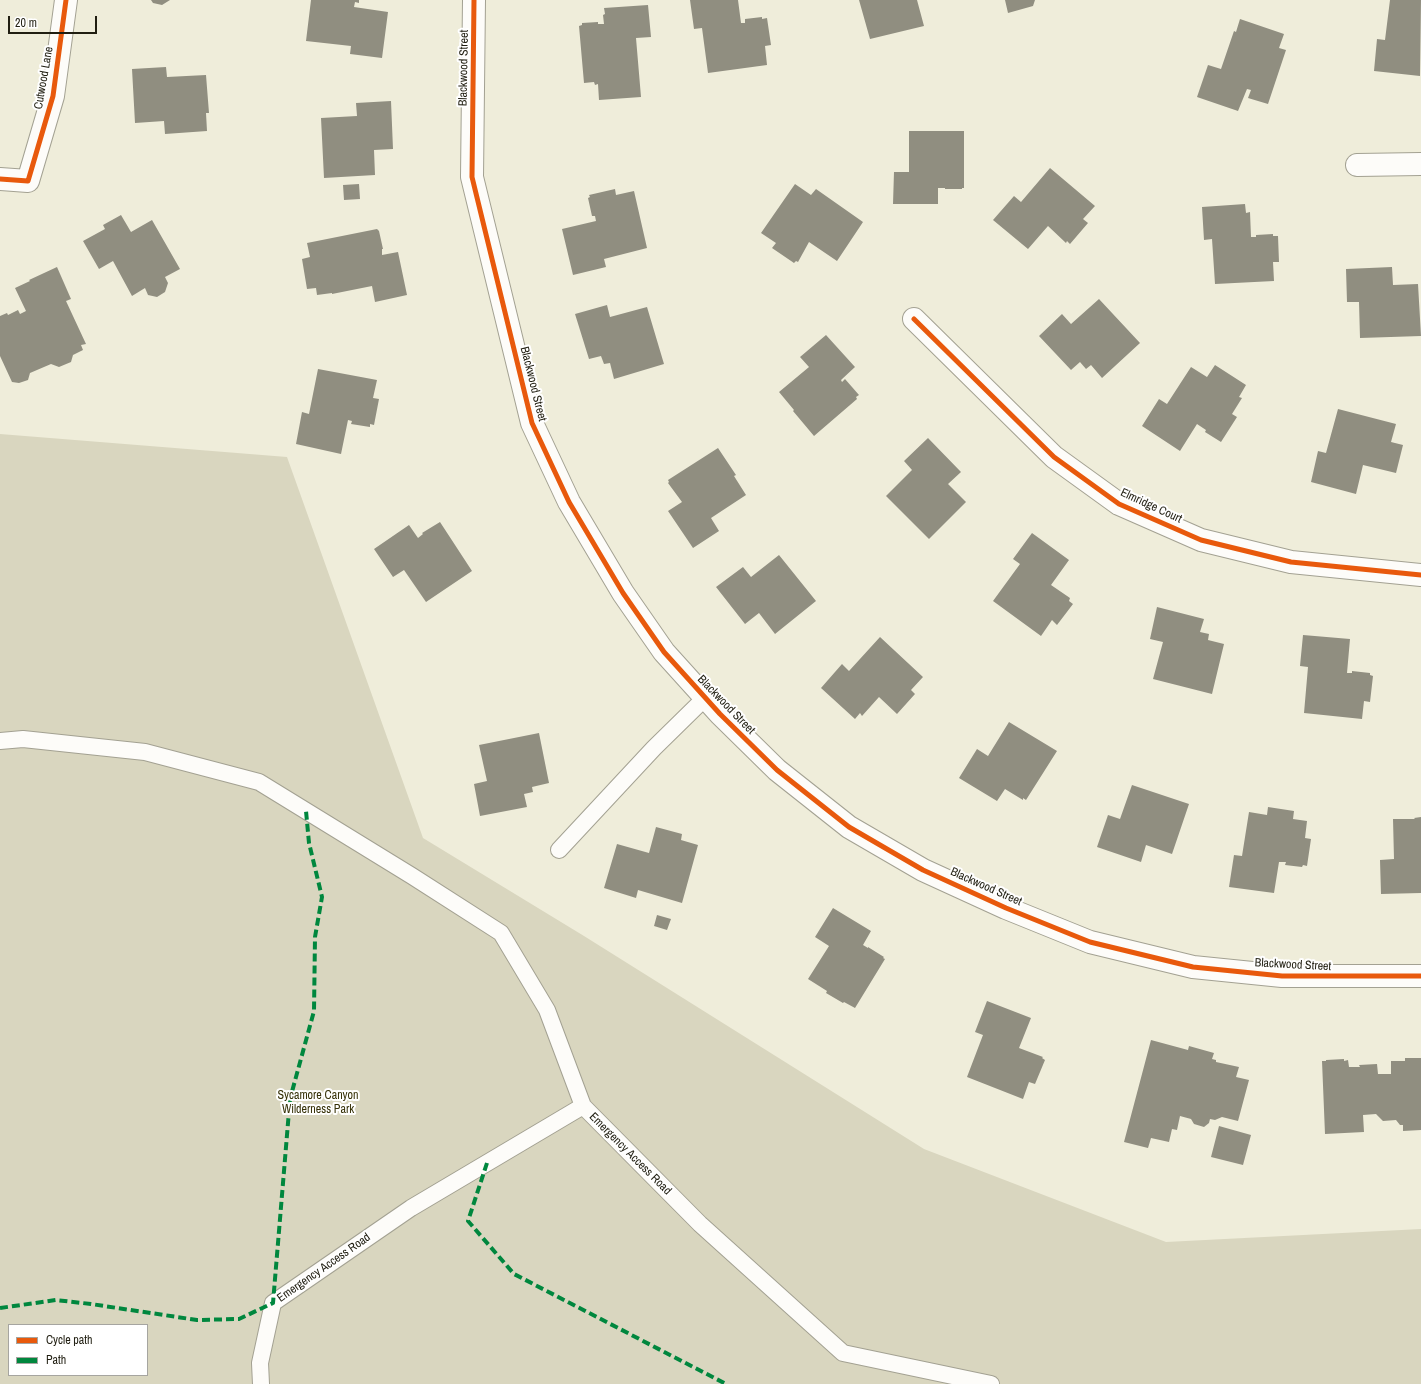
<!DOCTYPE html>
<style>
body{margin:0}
#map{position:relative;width:1421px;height:1384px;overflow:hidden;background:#efedda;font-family:"Archivo Narrow",sans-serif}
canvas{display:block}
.legend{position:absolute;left:8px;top:1324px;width:140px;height:52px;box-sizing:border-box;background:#fff;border:1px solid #a6a5a0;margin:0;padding:5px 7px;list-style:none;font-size:12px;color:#201e11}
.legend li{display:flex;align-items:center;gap:8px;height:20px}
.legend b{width:20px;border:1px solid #a6a5a0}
.scale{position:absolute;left:8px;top:16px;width:89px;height:18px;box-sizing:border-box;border:2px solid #201e11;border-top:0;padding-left:5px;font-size:12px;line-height:14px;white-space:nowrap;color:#201e11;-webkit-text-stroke:3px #fff;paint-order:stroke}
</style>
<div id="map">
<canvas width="1421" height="1384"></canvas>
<ul class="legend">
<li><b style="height:5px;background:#e8590c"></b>Cycle path</li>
<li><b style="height:5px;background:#00873e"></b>Path</li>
</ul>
<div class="scale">20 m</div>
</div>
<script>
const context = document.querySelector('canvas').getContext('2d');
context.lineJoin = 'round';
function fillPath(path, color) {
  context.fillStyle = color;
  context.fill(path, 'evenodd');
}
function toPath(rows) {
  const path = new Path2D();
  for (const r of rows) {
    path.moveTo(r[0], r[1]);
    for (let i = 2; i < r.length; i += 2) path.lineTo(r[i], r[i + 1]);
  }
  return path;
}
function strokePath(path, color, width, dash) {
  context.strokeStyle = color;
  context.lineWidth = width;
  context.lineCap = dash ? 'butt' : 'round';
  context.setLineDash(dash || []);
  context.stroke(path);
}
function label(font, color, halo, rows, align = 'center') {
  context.font = font + ' "Archivo Narrow",sans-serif';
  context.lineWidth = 4;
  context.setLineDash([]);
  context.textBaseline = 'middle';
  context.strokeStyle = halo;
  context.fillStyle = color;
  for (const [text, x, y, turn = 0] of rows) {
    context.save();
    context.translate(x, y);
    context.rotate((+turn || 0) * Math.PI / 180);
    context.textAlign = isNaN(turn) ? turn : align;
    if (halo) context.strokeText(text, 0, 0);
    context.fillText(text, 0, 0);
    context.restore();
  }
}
fillPath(toPath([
 [0,434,287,457,423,838,584,936,924,1149,1166,1242,1421,1229,1421,1384,0,1384],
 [9,1325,147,1325,147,1375,9,1375]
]), '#d9d6bf');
fillPath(toPath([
 [151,0,170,0,162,5,153,3],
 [311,0,359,0,359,3,355,2,354,7,388,12,382,58,350,54,351,46,306,41],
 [690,0,738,0,741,23,745,23,745,19,762,17,762,19,767,18,771,45,765,46,767,65,708,73,702,28,694,29],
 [859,0,917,0,924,26,870,39],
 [1005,0,1035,0,1033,6,1008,13],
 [1390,0,1421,0,1420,76,1374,71,1377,39,1385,40],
 [648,5,651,37,636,38,641,97,599,100,598,84,595,85,594,82,584,83,579,26,582,25,582,23,598,22,598,24,604,24,603,15,605,14,604,8],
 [1240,19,1284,34,1279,48,1286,50,1268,104,1248,98,1251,90,1247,89,1238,111,1197,97,1208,65,1221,69,1234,31,1236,32],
 [166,67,167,77,206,75,209,113,206,113,207,131,165,134,164,121,135,123,132,69],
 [391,101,393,149,374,150,375,175,324,178,321,118,357,116,356,103],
 [909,131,964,131,964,188,962,188,962,189,945,189,945,188,938,188,938,204,893,204,894,172,909,172],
 [1050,168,1095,206,1083,219,1088,223,1070,244,1067,241,1066,243,1048,226,1028,249,993,220,1014,196,1021,202],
 [359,184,360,199,344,200,343,185],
 [795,184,811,195,816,189,863,222,837,261,809,242,798,262,796,261,794,263,772,248,776,243,761,233],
 [615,189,616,195,634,191,647,248,604,259,606,267,573,275,562,229,596,221,595,216,592,216,588,198,590,197,589,195],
 [1245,204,1246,213,1250,212,1251,237,1256,237,1256,235,1273,234,1273,236,1278,236,1279,262,1273,262,1274,281,1215,284,1212,239,1204,240,1202,207],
 [121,215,131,232,152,220,180,269,165,277,168,283,165,292,157,297,148,295,145,288,132,296,113,261,99,269,83,241,105,229,103,225],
 [377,229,379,231,383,249,382,249,382,255,398,252,407,295,375,302,372,286,332,294,332,293,317,295,316,288,307,289,302,259,310,257,307,243],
 [57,267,71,299,66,301,86,344,81,345,83,350,73,355,71,362,59,367,51,364,30,373,28,380,19,383,12,382,0,356,0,316,7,313,8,315,18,310,20,314,26,311,15,288,30,281,29,280],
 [1392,267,1393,285,1418,284,1421,336,1360,338,1359,302,1347,302,1346,269],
 [1099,299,1140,343,1102,378,1091,365,1086,369,1080,362,1071,370,1039,336,1062,314,1071,324],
 [607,305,610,317,647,307,664,364,614,379,610,363,604,364,601,356,589,359,575,314],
 [826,335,855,367,841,380,842,382,845,379,859,395,856,397,857,399,814,436,793,411,794,410,779,392,809,367,800,357],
 [1215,365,1246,385,1239,397,1242,398,1232,414,1237,417,1221,442,1205,432,1206,430,1197,424,1180,451,1142,426,1159,399,1167,404,1191,367,1207,377],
 [318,369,377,380,373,398,379,399,374,425,370,424,370,427,351,424,352,421,348,420,341,454,296,444,302,412,309,414],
 [1338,409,1396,424,1391,442,1403,445,1396,473,1363,465,1356,494,1311,482,1318,451,1326,453],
 [928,438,961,472,948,484,966,502,929,539,886,496,912,470,904,461],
 [718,448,736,475,734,476,746,495,711,518,719,531,693,548,668,511,682,502,668,483,669,482,668,480],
 [440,522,472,571,426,602,404,570,393,577,374,549,409,525,418,538,423,534,422,533],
 [1032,533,1069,560,1051,585,1070,598,1069,601,1073,604,1057,625,1052,620,1041,636,993,601,1020,564,1013,559],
 [779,555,816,601,775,634,759,613,745,624,716,587,743,567,751,577],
 [1157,607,1204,619,1200,632,1209,634,1208,640,1224,644,1212,694,1153,679,1163,642,1150,639],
 [1303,635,1350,639,1347,673,1352,673,1352,671,1370,673,1370,675,1373,676,1370,702,1364,701,1362,719,1304,713,1308,667,1300,666],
 [880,637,923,677,911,690,915,694,897,714,879,697,862,716,860,713,855,719,821,688,842,664,849,671],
 [1009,722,1057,751,1026,800,1023,798,1023,800,1005,789,997,801,959,778,977,749,988,756],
 [539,733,549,783,532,787,533,792,524,794,527,807,480,816,474,784,487,781,479,745],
 [1132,785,1189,804,1172,854,1146,845,1141,862,1097,847,1108,815,1120,819],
 [1268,807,1294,811,1293,819,1307,821,1305,838,1311,839,1307,866,1303,865,1302,867,1285,865,1286,862,1279,862,1274,893,1229,887,1234,855,1242,856,1249,812,1267,815],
 [1421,817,1421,893,1381,894,1380,860,1394,859,1393,819,1415,819,1414,818],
 [656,827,682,834,681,840,698,845,682,903,638,890,636,898,604,888,617,844,649,853],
 [833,908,871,931,863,945,868,948,868,947,884,957,883,958,885,959,855,1008,844,1002,843,1003,826,993,827,991,808,979,829,946,815,937],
 [657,915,671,919,667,930,654,926],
 [987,1001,1031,1018,1019,1048,1043,1057,1042,1058,1045,1060,1035,1084,1029,1082,1023,1099,967,1077,983,1035,975,1032],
 [1151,1040,1188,1050,1189,1046,1214,1053,1212,1059,1216,1060,1216,1062,1239,1067,1236,1077,1249,1080,1238,1121,1222,1117,1215,1120,1210,1119,1209,1123,1204,1127,1194,1124,1191,1119,1180,1116,1177,1130,1172,1129,1169,1142,1151,1138,1148,1148,1124,1142],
 [1405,1058,1421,1058,1421,1130,1403,1131,1403,1125,1400,1125,1396,1120,1383,1121,1376,1114,1363,1115,1364,1132,1325,1134,1322,1061,1326,1061,1326,1060,1344,1059,1344,1061,1348,1060,1349,1067,1360,1067,1359,1065,1377,1064,1378,1074,1391,1074,1391,1061,1405,1061],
 [1219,1126,1251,1135,1243,1165,1211,1157]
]), '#908e80');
const lane = toPath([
 [0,741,23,739,145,752,259,782,412,876,501,933,547,1010,583,1106,700,1224,843,1353,991,1384],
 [559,850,654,748,705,698],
 [261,1384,260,1363,273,1303,411,1208,583,1106]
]);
const street = toPath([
 [474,0,472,177,532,423,569,502,623,593,664,652,720,714,777,770,849,827,923,870,1006,908,1090,942,1193,967,1282,976,1421,976],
 [1357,165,1421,164],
 [0,179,28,181,53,96,66,0],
 [914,319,1054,457,1119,504,1201,540,1291,562,1421,575]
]);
strokePath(lane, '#a3a192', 18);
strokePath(street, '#a3a192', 24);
strokePath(lane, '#fdfcf9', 16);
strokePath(street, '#fdfcf9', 22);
strokePath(toPath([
 [487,1163,468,1221,514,1274,726,1384],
 [0,1308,56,1300,91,1304,197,1320,239,1319,273,1303,290,1099,314,1011,315,937,322,897,309,843,306,811]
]), '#00873e', 4, [8, 4]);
strokePath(toPath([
 [474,0,472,177,532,423,569,502,623,593,664,652,720,714,777,770,849,827,923,870,1006,908,1090,942,1193,967,1282,976,1421,976],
 [0,179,28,181,53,96,66,0],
 [914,319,1054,457,1119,504,1201,540,1291,562,1421,575]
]), '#e8590c', 5);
label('12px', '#201e11', '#fff', [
 ["Blackwood Street",464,68,-89],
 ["Cutwood Lane",44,78,-80],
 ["Blackwood Street",533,384,76],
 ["Elmridge Court",1151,506,25],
 ["Blackwood Street",726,705,46],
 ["Blackwood Street",986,887,24],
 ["Blackwood Street",1293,965,3],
 ["Emergency Access Road",630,1154,45],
 ["Emergency Access Road",324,1268,-35]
]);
label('12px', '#353006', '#fff', [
 ["Sycamore Canyon",318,1096],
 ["Wilderness Park",318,1110]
]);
</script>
